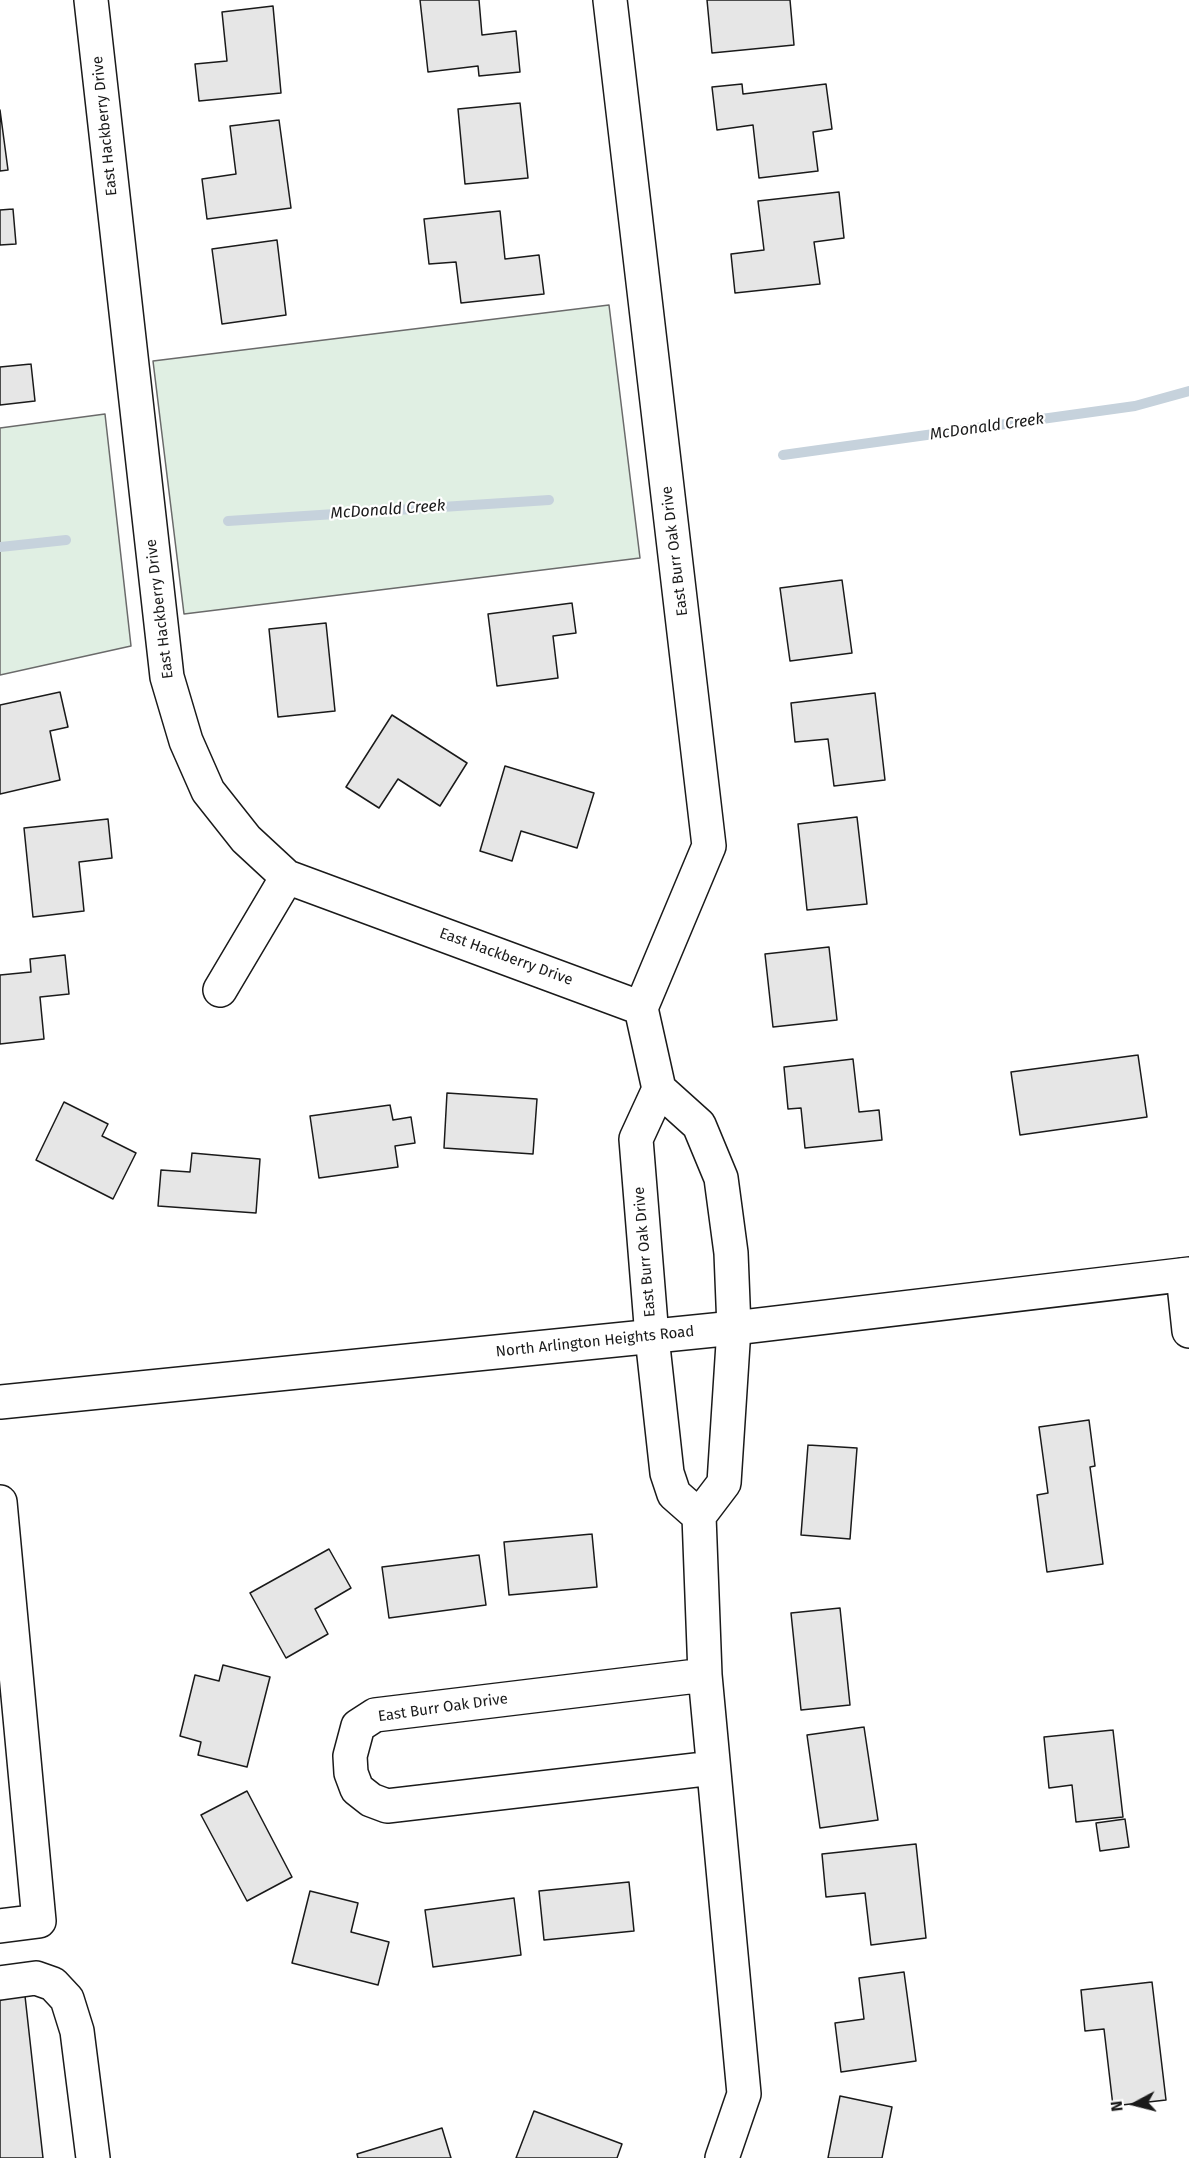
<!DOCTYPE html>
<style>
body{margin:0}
#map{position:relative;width:1189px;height:2158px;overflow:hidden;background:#fff;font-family:"Fira Sans",sans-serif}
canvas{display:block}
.north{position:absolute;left:1105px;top:2074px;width:60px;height:60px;-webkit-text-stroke:4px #fff;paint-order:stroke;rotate:263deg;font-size:16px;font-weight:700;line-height:24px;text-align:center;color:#1a1a1a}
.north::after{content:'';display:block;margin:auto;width:21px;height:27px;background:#1a1a1a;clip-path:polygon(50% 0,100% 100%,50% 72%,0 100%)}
</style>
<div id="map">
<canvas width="1189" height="2158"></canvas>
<div class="north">N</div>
</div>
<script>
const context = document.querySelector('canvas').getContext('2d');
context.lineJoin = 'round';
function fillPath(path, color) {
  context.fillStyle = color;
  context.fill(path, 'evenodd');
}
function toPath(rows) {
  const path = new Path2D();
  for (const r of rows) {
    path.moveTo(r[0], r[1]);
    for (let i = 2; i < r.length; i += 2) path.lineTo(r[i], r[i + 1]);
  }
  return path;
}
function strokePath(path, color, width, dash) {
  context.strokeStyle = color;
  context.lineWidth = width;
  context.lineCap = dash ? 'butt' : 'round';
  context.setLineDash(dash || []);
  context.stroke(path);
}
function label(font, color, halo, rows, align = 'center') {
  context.font = font + ' "Fira Sans",sans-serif';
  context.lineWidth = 4.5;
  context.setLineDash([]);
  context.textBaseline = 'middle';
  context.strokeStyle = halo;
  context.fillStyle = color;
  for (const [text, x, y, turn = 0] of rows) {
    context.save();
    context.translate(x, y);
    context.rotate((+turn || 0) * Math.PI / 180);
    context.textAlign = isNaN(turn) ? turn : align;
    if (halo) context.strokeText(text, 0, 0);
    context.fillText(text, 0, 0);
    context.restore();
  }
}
const green = toPath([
 [609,305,640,558,184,614,153,361,609,305],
 [105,414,131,646,0,675,0,428,105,414]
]);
fillPath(green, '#e0efe3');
strokePath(green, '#6a6a6a', 1.5);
strokePath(toPath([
 [783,455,1135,406,1189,391],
 [228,521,549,500],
 [0,547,66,540]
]), '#c6d2dc', 10);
const building = toPath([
 [420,0,479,0,482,35,516,31,520,72,479,76,478,66,428,72,420,0],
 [707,0,790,0,794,45,712,53,707,0],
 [273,6,281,93,199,101,195,64,227,61,222,12,273,6],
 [742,84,743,94,826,84,832,129,813,132,818,171,759,178,753,125,717,130,712,87,742,84],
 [520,103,528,178,465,184,458,109,520,103],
 [0,110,8,170,0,171,0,110],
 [279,120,291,208,207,219,202,179,236,174,230,126,279,120],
 [839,192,844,238,814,242,820,284,735,293,731,254,764,250,758,201,839,192],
 [13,209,16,244,0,245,0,210,13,209],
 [500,211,505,259,539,255,544,294,461,303,456,262,429,264,424,219,500,211],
 [277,240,286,315,222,324,212,249,277,240],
 [31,364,35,401,0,405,0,367,31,364],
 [842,580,852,653,790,661,780,588,842,580],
 [572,603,576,633,553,636,558,678,497,686,488,614,572,603],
 [326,623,335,711,278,717,269,629,326,623],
 [60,692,68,727,50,731,60,780,0,794,0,705,60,692],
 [875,693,885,780,834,786,828,739,795,742,791,703,875,693],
 [392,715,467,763,440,806,398,779,379,808,346,787,392,715],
 [505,766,594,793,577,848,521,831,512,861,480,851,505,766],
 [857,817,867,904,807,910,798,824,857,817],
 [108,819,112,858,79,862,84,911,33,917,24,828,108,819],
 [829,947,837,1020,773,1027,765,954,829,947],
 [65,955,69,994,40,997,44,1039,0,1044,0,975,31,972,30,959,65,955],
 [1138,1055,1147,1117,1020,1135,1011,1072,1138,1055],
 [853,1059,859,1112,879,1110,882,1140,805,1148,801,1108,788,1109,784,1067,853,1059],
 [447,1093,537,1099,533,1154,444,1148,447,1093],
 [64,1102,108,1124,102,1136,136,1153,113,1199,36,1160,64,1102],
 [390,1105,393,1120,411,1117,415,1143,395,1146,398,1167,319,1178,310,1116,390,1105],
 [192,1153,260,1159,256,1213,158,1206,161,1170,190,1172,192,1153],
 [1089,1420,1095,1466,1090,1467,1103,1564,1047,1572,1037,1495,1048,1493,1039,1427,1089,1420],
 [808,1445,857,1448,850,1539,801,1535,808,1445],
 [592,1534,597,1587,509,1595,504,1542,592,1534],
 [329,1549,351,1588,315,1609,328,1634,286,1658,250,1593,329,1549],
 [479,1555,486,1605,389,1618,382,1567,479,1555],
 [840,1608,850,1705,801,1710,791,1613,840,1608],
 [223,1665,270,1677,247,1767,198,1755,201,1742,180,1736,195,1675,219,1681,223,1665],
 [864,1727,878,1820,820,1828,807,1735,864,1727],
 [1113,1730,1123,1817,1076,1822,1072,1785,1049,1788,1044,1737,1113,1730],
 [247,1791,292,1877,247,1901,201,1815,247,1791],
 [1125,1819,1129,1847,1100,1851,1096,1823,1125,1819],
 [916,1844,926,1938,871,1945,865,1893,826,1897,822,1854,916,1844],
 [629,1882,634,1931,544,1940,539,1891,629,1882],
 [310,1891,358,1903,351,1932,389,1942,378,1985,292,1963,310,1891],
 [514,1898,521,1955,433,1967,425,1910,514,1898],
 [904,1972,916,2061,841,2072,835,2023,864,2019,859,1978,904,1972],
 [1152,1982,1166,2100,1113,2106,1104,2029,1085,2031,1081,1990,1152,1982],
 [25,1996,43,2158,0,2158,0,1999,25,1996],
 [840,2096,892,2107,882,2158,828,2158,840,2096],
 [534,2111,622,2144,617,2158,516,2158,534,2111],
 [442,2128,451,2158,358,2158,357,2154,442,2128]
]);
fillPath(building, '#e6e6e6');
strokePath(building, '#1a1a1a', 1.5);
const minor = toPath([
 [91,0,167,677,186,741,208,791,246,839,287,877,641,1008],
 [610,0,709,846,641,1008,659,1089,699,1125,721,1178,731,1253,734,1328,724,1483,699,1516,705,1675,744,2094,722,2158],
 [220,990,287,877],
 [659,1089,636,1139,652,1337,667,1473,674,1494,699,1516],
 [1183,1275,1189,1331],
 [0,1502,39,1921,0,1926],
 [705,1675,375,1715,358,1726,350,1756,351,1773,357,1789,371,1800,387,1806,713,1768],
 [0,1983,36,1978,53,1984,67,1999,77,2031,93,2158]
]);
const major = toPath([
 [0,1402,734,1328,1189,1274]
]);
strokePath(minor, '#1a1a1a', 36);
strokePath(major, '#1a1a1a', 36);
strokePath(minor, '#fff', 33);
strokePath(major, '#fff', 33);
label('15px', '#1a1a1a', '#fff', [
 ["East Hackberry Drive",105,126,-96],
 ["East Burr Oak Drive",675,551,-97],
 ["East Hackberry Drive",160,609,-97],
 ["East Hackberry Drive",506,957,20],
 ["East Burr Oak Drive",645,1252,-95],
 ["North Arlington Heights Road",595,1342,-6],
 ["East Burr Oak Drive",443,1708,-8]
]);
label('italic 16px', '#1a1a1a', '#fff', [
 ["McDonald Creek",987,427,-8],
 ["McDonald Creek",388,510,-4]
]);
</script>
